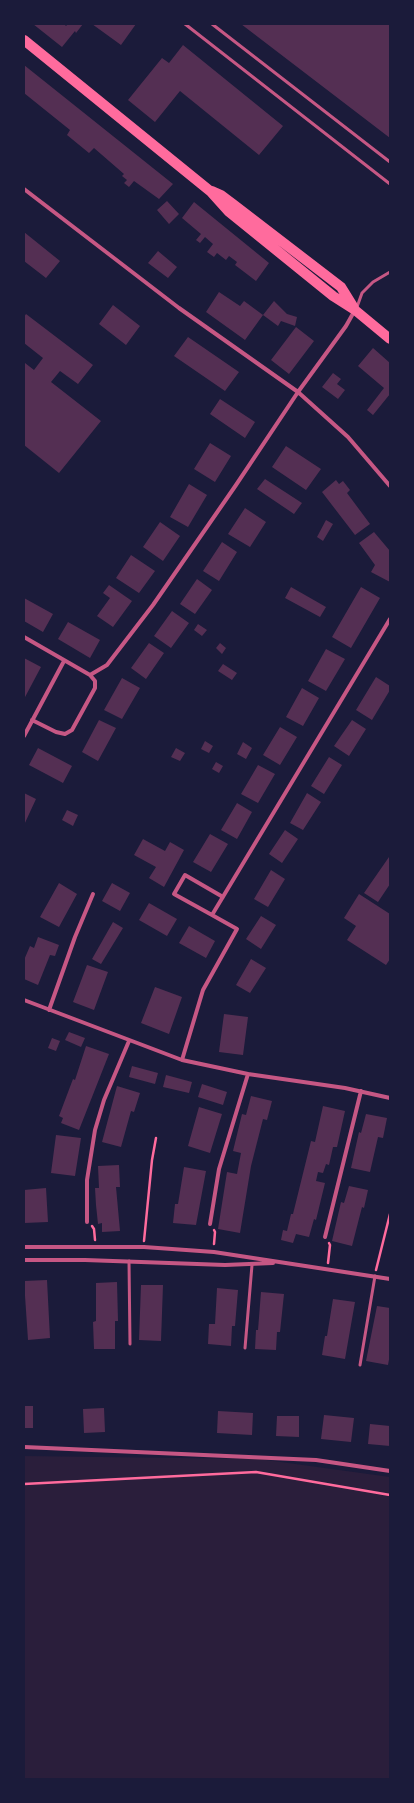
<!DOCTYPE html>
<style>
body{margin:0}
#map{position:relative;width:414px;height:1803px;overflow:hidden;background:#1b1b3a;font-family:"Noto Serif",serif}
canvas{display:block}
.frame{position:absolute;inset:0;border:25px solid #1b1b3a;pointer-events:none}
</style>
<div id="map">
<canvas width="414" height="1803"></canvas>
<div class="frame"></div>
</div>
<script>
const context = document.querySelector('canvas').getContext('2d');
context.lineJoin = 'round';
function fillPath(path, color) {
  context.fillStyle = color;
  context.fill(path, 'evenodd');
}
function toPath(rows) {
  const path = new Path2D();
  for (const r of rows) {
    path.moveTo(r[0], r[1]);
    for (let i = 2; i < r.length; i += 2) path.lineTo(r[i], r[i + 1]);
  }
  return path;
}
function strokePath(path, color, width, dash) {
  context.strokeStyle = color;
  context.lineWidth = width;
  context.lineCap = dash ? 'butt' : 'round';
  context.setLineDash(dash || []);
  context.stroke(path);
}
fillPath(toPath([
 [24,1456,259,1459,390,1477,390,1779,24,1779]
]), '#2a1e3b');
fillPath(toPath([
 [33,24,64,24,66,26,68,24,83,24,76,33,75,31,62,47],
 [92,24,136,24,121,45],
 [241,24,390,24,390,138],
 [183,45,283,126,259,155,180,91,155,122,128,100,162,58,169,63],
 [24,65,173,184,159,199,134,181,129,187,124,183,127,180,122,176,124,174,94,148,89,153,67,135,70,130,24,93],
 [167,201,179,214,169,224,157,210],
 [194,202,269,263,256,281,235,265,237,262,229,256,226,260,217,253,214,257,207,252,213,244,205,237,200,243,196,240,201,234,182,218],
 [24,232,60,261,46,278,24,261],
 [158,251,177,267,168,278,148,263],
 [219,292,240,306,244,301,263,315,245,340,206,312],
 [274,301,287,314,297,317,295,326,281,321,278,326,263,315],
 [113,305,140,326,126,345,99,324],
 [26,314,93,365,78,384,60,371,51,382,101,421,59,473,24,445,24,364,25,363,34,370,43,358,24,343,24,317],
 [296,327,314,341,289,374,271,360],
 [188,337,239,372,225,391,174,356],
 [373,348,390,363,390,394,373,415,367,410,384,388,358,366],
 [333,373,341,379,337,384,345,390,338,399,322,387],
 [220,399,255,422,245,438,210,414],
 [210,443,231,456,215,482,194,469],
 [286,446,321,469,306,490,272,467],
 [265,479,302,503,294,514,257,489],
 [336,480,339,484,343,481,350,490,347,493,370,524,355,535,322,492],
 [189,484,207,495,188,527,170,517],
 [245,508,266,522,250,547,228,534],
 [326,520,333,524,323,541,317,537],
 [160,522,180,536,163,561,143,547],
 [374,532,390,551,390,582,371,572,375,565,359,543],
 [222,542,237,552,219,581,203,571],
 [131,555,155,571,139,593,116,578],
 [197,579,212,590,195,614,180,604],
 [109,585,132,601,113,627,97,616,110,598,103,593],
 [291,587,326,607,320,617,285,598],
 [361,587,380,598,351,648,332,637],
 [24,598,53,614,43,632,24,621],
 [172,611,189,623,171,648,154,636],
 [68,622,100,640,90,658,58,639],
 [198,624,207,630,202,636,194,630],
 [149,643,164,653,146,679,131,668],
 [220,643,226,648,222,654,216,648],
 [326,649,345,659,326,691,308,681],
 [24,658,41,667,24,699],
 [223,664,237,673,232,680,218,671],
 [376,677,390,686,390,690,372,720,356,710],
 [122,678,140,688,122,719,104,710],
 [302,688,319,698,303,726,286,717],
 [99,720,116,728,98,761,82,752],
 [352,720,366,729,349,756,334,746],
 [280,727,297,737,280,765,263,755],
 [205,741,213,746,209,753,201,749],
 [243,742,252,748,246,759,237,754],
 [38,748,72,766,63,783,29,765],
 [176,748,185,753,180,761,171,757],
 [329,757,342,765,324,794,311,786],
 [216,762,223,766,219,773,212,769],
 [258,765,275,774,258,803,241,794],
 [24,793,36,799,24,825],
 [307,793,321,802,303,830,290,823],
 [237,803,252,812,237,839,221,830],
 [67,810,78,815,73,826,62,820],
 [285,830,298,839,282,863,269,854],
 [210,834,228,844,211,872,193,862],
 [143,839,165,851,170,842,184,850,164,887,149,878,156,867,134,855],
 [389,857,390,884,378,902,364,893],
 [271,870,285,879,268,907,254,899],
 [59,883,77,894,59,927,40,917],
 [112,883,130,893,120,911,102,901],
 [359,894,390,914,390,959,386,965,347,940,356,926,344,918],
 [149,903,177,919,167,936,139,920],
 [261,916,276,925,261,949,246,939],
 [113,922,123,928,101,964,92,959],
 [189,926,215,941,206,958,179,943],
 [38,937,59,945,55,956,50,955,38,985,24,979,24,960,30,946,34,948],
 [251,959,266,968,250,993,236,985],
 [87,965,108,972,94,1010,73,1002],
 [155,987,182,997,169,1034,141,1023],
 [224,1014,248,1017,243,1055,219,1052],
 [69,1032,85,1038,81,1047,65,1040],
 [52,1038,60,1041,56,1051,48,1048],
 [86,1046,109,1054,79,1130,61,1123,63,1118,59,1116,73,1079,75,1080],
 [132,1066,158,1073,155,1084,129,1077],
 [166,1075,192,1082,189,1093,163,1087],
 [202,1084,227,1092,223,1105,198,1097],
 [117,1086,140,1093,134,1112,131,1111,121,1147,102,1142],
 [251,1096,272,1101,267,1120,263,1119,251,1166,240,1233,218,1229,227,1172,237,1174,241,1153,233,1151,242,1114,246,1115],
 [323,1106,345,1111,337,1147,333,1147,329,1165,326,1164,323,1173,318,1172,316,1181,325,1183,316,1220,314,1219,309,1237,296,1234,293,1243,281,1240,283,1230,287,1231,291,1214,293,1214,311,1141,315,1142],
 [199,1107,222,1114,210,1153,188,1146],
 [366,1114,387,1118,383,1138,378,1137,370,1172,351,1168,359,1132,361,1133],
 [56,1135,81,1138,75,1176,51,1173],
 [119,1165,120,1187,116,1187,120,1231,102,1232,102,1223,98,1224,96,1205,95,1188,99,1188,98,1166],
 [184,1167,206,1171,196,1225,173,1223,175,1204,178,1204],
 [349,1186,368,1190,364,1208,362,1207,352,1246,332,1241,341,1202,344,1203],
 [46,1188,48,1222,24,1223,24,1190],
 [47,1280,50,1338,28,1340,24,1281],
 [117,1282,118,1321,115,1321,115,1349,94,1349,93,1322,96,1321,96,1283],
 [141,1285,163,1285,161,1341,139,1340],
 [217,1288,238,1290,235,1326,232,1326,231,1346,208,1344,209,1324,215,1324],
 [261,1292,284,1294,280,1332,277,1332,276,1350,255,1349,256,1330,258,1330],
 [333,1299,355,1302,345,1359,322,1355,325,1336,327,1336],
 [377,1306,390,1308,390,1354,388,1365,366,1361],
 [24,1406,33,1406,33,1428,24,1428],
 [104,1408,105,1432,84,1433,83,1409],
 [218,1411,253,1413,252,1435,217,1433],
 [324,1415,354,1418,351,1442,321,1439],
 [277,1416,299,1416,299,1437,276,1436],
 [370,1424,390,1426,390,1446,368,1444]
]), '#542f53');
strokePath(toPath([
 [92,1226,94,1229,95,1240],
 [214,1230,215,1232,214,1244],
 [144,1241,152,1160,156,1138],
 [328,1263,330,1245,329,1243],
 [376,1270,390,1214],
 [24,1484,256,1472,390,1495]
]), '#ff6b9d', 2.5);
strokePath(toPath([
 [185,24,390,184],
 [212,24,390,162],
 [357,307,362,293,373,282,390,272],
 [129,1261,130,1344],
 [245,1348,252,1265],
 [360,1365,375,1276]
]), '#c65784', 3);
strokePath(toPath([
 [24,189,179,308,298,392,348,437,390,486],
 [24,637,90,675,95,681,95,688,72,730,65,734,56,732,32,720],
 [90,675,107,665,153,605,236,485,298,392,346,326,355,310],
 [24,736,64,661],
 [212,915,174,894,185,875,223,897],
 [24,1000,182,1060,248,1074,345,1088,390,1098],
 [49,1010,75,937,93,894],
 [182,1060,203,990,237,929,212,915,390,619],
 [87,1222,87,1180,95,1130,104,1100,129,1041],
 [210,1224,219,1169,248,1074],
 [325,1237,361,1091],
 [24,1247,144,1247,214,1252,390,1279],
 [24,1260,85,1260,225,1265,273,1263],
 [24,1447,316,1460,390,1471]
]), '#c65784', 4);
strokePath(toPath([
 [24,40,210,191,228,211,333,296,355,310,390,339],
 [212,191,221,195,233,204,341,287,354,308]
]), '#ff6b9d', 10);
</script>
